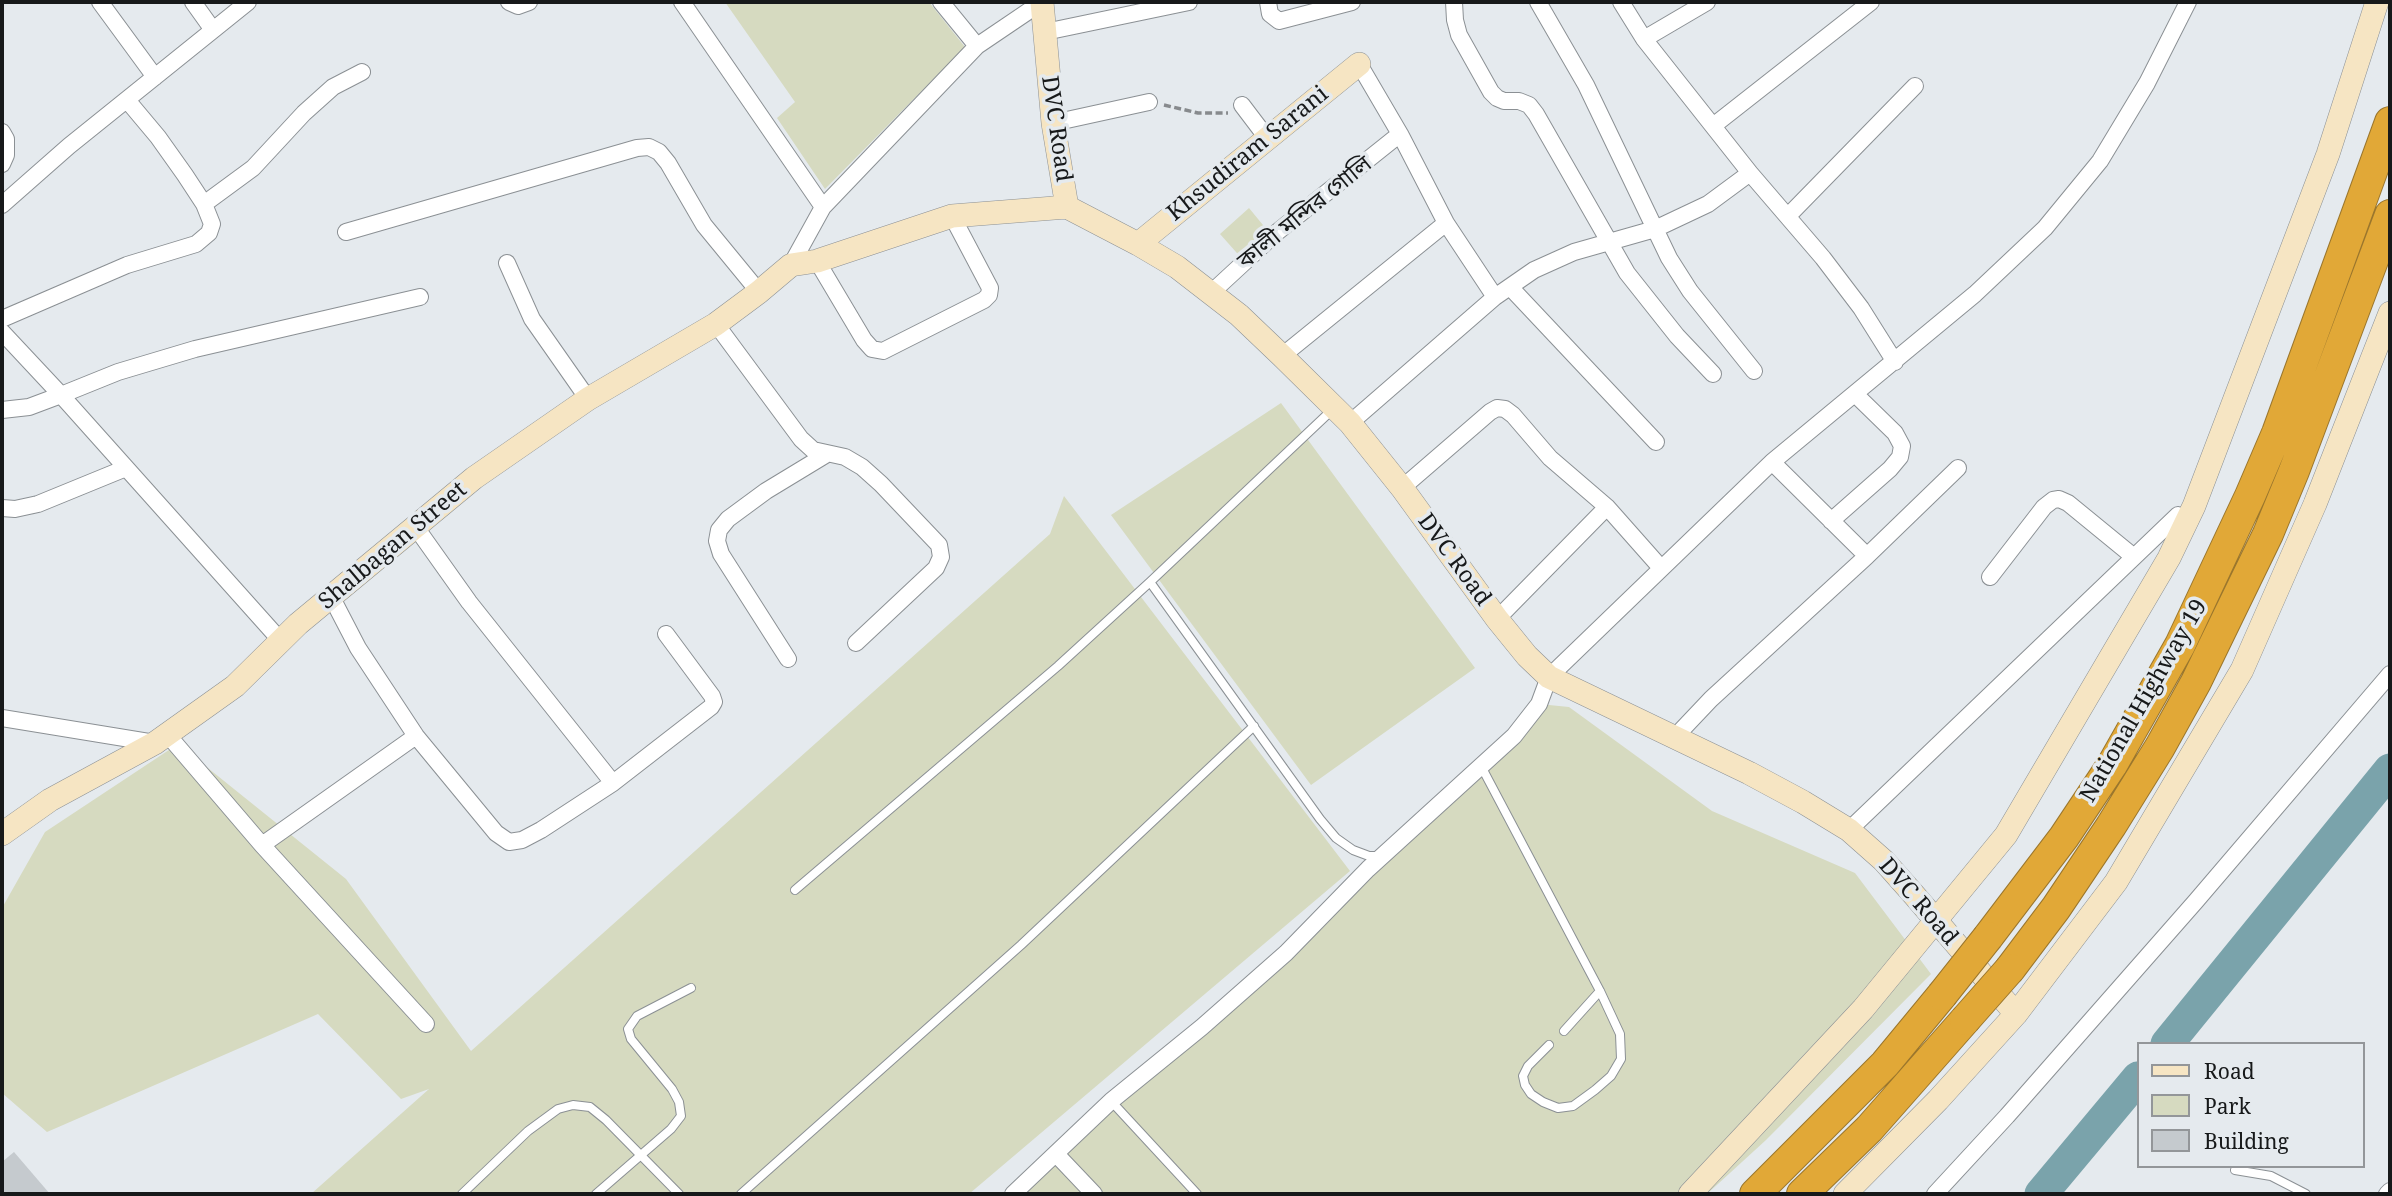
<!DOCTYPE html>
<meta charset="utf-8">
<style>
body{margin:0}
#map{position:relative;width:2392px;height:1196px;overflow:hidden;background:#e5eaee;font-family:"Noto Serif",serif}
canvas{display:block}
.frame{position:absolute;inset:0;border:4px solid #17191a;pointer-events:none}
.legend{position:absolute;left:2137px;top:1042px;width:228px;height:126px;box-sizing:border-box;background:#e5eaee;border:2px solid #939699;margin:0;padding:9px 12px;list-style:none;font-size:21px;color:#17191a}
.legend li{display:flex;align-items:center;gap:14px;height:35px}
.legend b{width:35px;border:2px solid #939699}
</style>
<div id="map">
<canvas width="2392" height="1196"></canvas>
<div class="frame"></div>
<ul class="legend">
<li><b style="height:9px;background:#f6e5c3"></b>Road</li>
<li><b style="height:19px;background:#d6dac0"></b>Park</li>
<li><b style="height:19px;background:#c5cace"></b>Building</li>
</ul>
</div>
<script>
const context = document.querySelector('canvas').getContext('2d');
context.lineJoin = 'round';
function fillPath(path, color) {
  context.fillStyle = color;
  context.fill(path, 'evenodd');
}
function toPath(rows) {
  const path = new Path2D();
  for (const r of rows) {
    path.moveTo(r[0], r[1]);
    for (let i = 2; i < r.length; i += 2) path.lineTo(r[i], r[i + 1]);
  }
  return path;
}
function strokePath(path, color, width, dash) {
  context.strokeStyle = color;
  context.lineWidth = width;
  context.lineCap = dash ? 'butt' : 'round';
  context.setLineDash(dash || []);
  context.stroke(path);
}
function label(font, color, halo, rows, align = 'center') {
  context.font = font + ' "Noto Serif","Noto Sans Bengali",serif';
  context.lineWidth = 7;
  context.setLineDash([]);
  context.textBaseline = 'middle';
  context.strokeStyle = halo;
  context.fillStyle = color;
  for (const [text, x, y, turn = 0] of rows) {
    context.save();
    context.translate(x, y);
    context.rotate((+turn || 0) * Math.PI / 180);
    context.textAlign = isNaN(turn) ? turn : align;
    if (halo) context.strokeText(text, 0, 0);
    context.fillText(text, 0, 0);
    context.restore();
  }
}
fillPath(toPath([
 [725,2,929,2,965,47,825,189,777,118,795,102],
 [1249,208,1272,236,1244,261,1220,234],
 [1281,403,1475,668,1311,785,1111,515],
 [1064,496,1350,871,969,1194,311,1194,429,1089,401,1099,318,1014,47,1132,2,1093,2,908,45,832,178,744,346,879,471,1051,1050,534],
 [1539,704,1569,707,1712,811,1855,873,1931,974,1766,1140,1707,1194,1016,1194,1291,956]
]), '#d6dac0');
strokePath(toPath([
 [2167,1044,2390,770],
 [2041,1194,2138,1078]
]), '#7aa3ab', 33);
fillPath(toPath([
 [14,1152,50,1194,2,1194,2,1162]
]), '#c5cace');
const lane = toPath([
 [1150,582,1320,819,1336,838,1353,850,1369,856,1379,856],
 [1481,766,1600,991,1620,1034,1621,1059,1611,1076,1595,1090,1573,1106,1558,1108,1543,1102,1531,1094,1525,1085,1523,1076,1528,1066,1549,1045],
 [795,890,1058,666,1150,582,1332,410],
 [1564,1031,1600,991],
 [1111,1101,1197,1194],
 [2235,1170,2271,1176,2306,1194],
 [462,1194,528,1131,558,1109,573,1105,590,1107,606,1120,679,1194],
 [596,1194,671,1129,681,1116,679,1102,672,1089,631,1039,628,1029,637,1016,691,988],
 [741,1194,1021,945,1254,726]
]);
const street = toPath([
 [100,2,155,77],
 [193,2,213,30],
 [509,2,518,6,529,2],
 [682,2,823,207],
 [941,2,977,46],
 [1268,2,1270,14,1279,21,1352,2],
 [1454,2,1455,20,1459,35,1491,92,1497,98,1504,101,1519,101,1529,105,1536,114,1627,273,1677,336,1713,374],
 [1538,2,1586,85,1669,258,1690,291,1754,371],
 [1621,2,1644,39,1750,173,1823,258,1861,308,1895,362],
 [1045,32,1189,2],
 [1644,39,1707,2],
 [1359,64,1400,134,1446,223,1495,297],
 [1242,105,1267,138],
 [1053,123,1149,102],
 [1713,126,1871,2],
 [2,132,6,139,6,155,2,164],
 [204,204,253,168,304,113,333,87,362,72],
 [2,205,69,146,248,2],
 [1788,216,1915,86],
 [346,232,637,148,649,147,659,152,668,163,704,225,759,292],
 [817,261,864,340,872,349,883,351,984,300,989,295,990,288,952,216],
 [507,263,532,319,588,399],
 [791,265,823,207,977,46,1042,2],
 [1510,287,1656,442],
 [1211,293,1276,233,1400,134],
 [2,319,127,265,196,244,209,233,212,224,204,204,185,175,158,137,127,100],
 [716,324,801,439,813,450,845,457,862,467,881,484,939,545,941,557,936,568,856,643],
 [2,332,61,395,118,372,195,349,420,297],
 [1282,356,1446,223],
 [2,410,29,407,61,395,281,641],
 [1350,423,1495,297,1534,270,1574,252,1655,229,1708,204,1750,173],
 [1772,462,1867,556],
 [1402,488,1490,412,1497,408,1505,409,1513,415,1550,458,1607,507,1661,568],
 [2,508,15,509,38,504,126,468],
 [1831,521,1890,469,1900,457,1902,446,1895,433,1855,394],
 [415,526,469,602,613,783],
 [1990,577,2044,507,2053,500,2059,499,2068,503,2134,557],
 [332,598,358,648,416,736,496,833,509,842,522,840,541,830,613,783,711,707,714,702,712,696,666,634],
 [1497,619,1607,507],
 [788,659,721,554,717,541,719,530,728,519,766,491,827,454],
 [2,718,155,743],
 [167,734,262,845,426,1024],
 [1675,737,1711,699,1867,556,1958,468],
 [1849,830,2178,515],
 [262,845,416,736],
 [1056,1154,1094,1194],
 [1013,1194,1111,1101,1202,1027,1286,953,1368,869,1514,736,1539,704,1549,677,1772,462,1975,294,2045,228,2100,161,2147,83,2188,2],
 [1935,1194,2007,1116,2196,901,2390,674],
 [2387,1194,2390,1191]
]);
const secondary = toPath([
 [1042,2,1053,123,1067,207,1138,244,1177,267,1239,315,1282,356,1350,423,1402,488,1497,619,1527,656,1549,677,1749,773,1803,802,1849,830,1884,861,1915,896,2016,1014],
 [1138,244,1359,64],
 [2,834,50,800,155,743,235,686,298,624,474,478,588,399,716,324,759,292,791,265,817,261,952,216,1067,207],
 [1690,1194,1863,1009,2006,835,2169,558,2194,506,2328,154,2377,2],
 [1845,1194,1938,1100,2016,1014,2116,882,2242,670,2315,504,2390,313]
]);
const highway = toPath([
 [1988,937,2064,837,2112,765,2180,645,2250,496,2277,433,2390,122],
 [2010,969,2056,908,2111,826,2160,747,2196,682,2268,534,2294,471,2390,215],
 [1755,1194,1885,1064,1942,995],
 [1802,1194,1869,1129,1965,1020]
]);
strokePath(lane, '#8b9094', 10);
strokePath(street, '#8b9094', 18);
strokePath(secondary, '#8b9094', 24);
strokePath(highway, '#9a762d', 32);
strokePath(toPath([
 [1164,105,1198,113,1228,113]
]), '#878a8d', 3.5, [7, 3.5]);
strokePath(lane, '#fff', 8);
strokePath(street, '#fff', 16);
strokePath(secondary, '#f6e5c3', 23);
strokePath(highway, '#e1a837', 30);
const highwayBridge = toPath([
 [1942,995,1988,937],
 [1965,1020,2010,969]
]);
strokePath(highwayBridge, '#9a762d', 32, []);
strokePath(highwayBridge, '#e1a837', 30);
label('23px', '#17191a', '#e5eaee', [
 ["DVC Road",1056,129,82],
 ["Khsudiram Sarani",1248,154,-39],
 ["কালী মন্দির গোলি",1305,213,-39],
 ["Shalbagan Street",393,546,-40],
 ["DVC Road",1454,560,54],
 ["National Highway 19",2144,701,-60],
 ["DVC Road",1918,902,49]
]);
</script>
